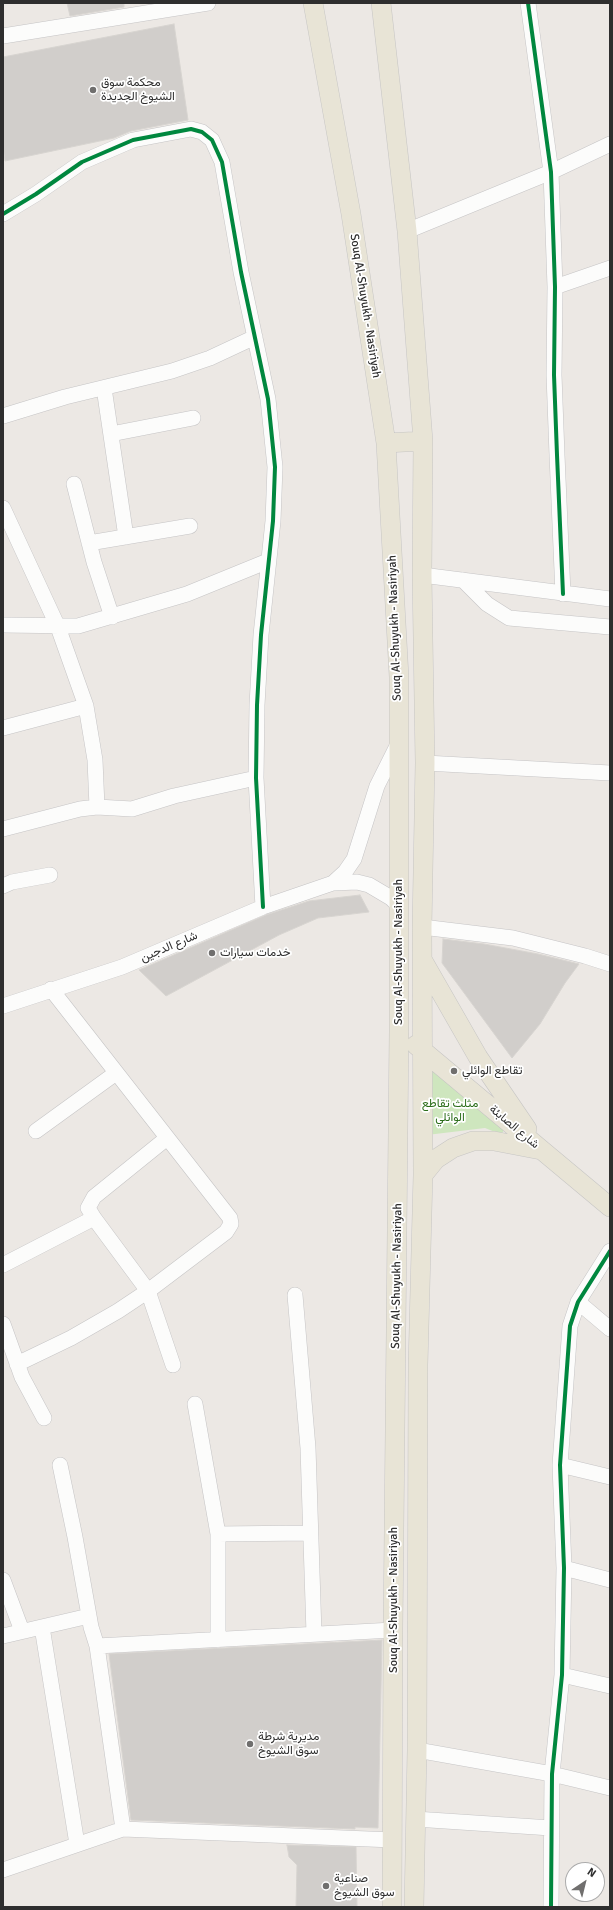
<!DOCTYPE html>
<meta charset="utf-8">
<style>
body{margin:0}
#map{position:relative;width:613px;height:1910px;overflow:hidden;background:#ece8e4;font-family:Signika,sans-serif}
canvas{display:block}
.frame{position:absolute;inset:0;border:4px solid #2e2e2e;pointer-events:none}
.north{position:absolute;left:565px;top:1862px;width:40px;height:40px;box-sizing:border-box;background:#fff;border:1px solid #ababab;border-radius:50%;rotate:35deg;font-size:11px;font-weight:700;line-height:16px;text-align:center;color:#2e2e2e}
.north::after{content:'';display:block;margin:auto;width:14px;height:18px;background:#706f6e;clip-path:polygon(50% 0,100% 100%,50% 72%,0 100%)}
</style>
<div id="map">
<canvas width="613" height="1910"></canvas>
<div class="frame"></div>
<div class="north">N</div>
</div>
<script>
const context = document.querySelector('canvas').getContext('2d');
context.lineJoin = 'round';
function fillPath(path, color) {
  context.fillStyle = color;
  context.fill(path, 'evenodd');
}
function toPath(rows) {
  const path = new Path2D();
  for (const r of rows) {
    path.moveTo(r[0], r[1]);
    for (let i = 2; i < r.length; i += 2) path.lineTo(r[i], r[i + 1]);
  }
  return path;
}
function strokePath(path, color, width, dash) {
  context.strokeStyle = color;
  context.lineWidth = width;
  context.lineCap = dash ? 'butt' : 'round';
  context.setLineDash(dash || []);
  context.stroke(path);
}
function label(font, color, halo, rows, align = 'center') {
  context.font = font + ' Signika,Vazirmatn,sans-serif';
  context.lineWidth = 3.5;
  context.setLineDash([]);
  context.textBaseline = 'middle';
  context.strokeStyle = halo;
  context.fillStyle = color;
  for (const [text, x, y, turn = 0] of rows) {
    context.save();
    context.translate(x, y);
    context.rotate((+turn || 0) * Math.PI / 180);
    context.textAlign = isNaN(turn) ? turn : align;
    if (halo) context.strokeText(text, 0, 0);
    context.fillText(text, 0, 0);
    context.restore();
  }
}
fillPath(toPath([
 [433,1071,504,1128,503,1132,500,1134,485,1128,427,1135,429,1074]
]), '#cee6be');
const building = toPath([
 [67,3,124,3,124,7,70,16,67,3],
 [174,24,188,120,131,131,114,138,5,161,3,147,3,57,174,24],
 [360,895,369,912,318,918,279,935,166,996,139,970,266,915,309,901,360,895],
 [443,939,484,944,538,954,579,964,565,983,540,1024,512,1058,442,963,443,939],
 [382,1640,378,1828,355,1827,355,1829,131,1820,109,1654,382,1640],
 [287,1845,356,1847,357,1907,296,1907,297,1865,289,1857,287,1845]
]);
fillPath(building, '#d1cecb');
strokePath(building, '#d7d4d0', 1);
const minor = toPath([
 [528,3,551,172,555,287,554,375,557,455,563,594],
 [3,36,208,3],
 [3,214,36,194,82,162,133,140,191,129,202,132,212,140,222,162,241,272,268,399,275,467,273,521,261,635,257,705,256,778,263,907],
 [407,231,551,172,610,144],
 [555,287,610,268],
 [104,388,126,537],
 [3,416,65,397,172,371,210,358,255,337],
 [111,434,193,418],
 [74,484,94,562,112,617],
 [3,508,58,627,86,706,95,760,97,807],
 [89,543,190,526],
 [422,575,610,599],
 [463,580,487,604,509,618,610,627],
 [3,625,78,626,187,594,268,561],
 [3,728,86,706],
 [425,763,610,773],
 [3,829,80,809,97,807,132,809,174,796,256,778],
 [333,883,345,872,354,859,377,786,398,744],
 [3,886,12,882,50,875],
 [422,927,513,938,585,956,610,964],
 [3,1006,122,967,263,907,333,883,357,882,369,885,391,898,399,906],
 [36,1131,116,1073],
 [167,1138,94,1197,88,1208,94,1218,148,1291,173,1365],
 [3,1265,94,1218],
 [295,1295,308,1448,314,1634],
 [578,1302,610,1329],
 [3,1324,22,1377,44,1418],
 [17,1364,71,1338,118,1311,148,1291,226,1232,231,1224,230,1218,51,989],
 [195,1404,218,1534,218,1640],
 [60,1465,75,1537,91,1627,97,1646],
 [560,1465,610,1477],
 [218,1534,310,1533],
 [564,1568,610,1580],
 [3,1580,22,1631],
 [42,1627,77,1844],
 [3,1636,89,1616],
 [562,1675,610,1686],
 [417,1750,552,1774,610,1788],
 [415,1819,551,1828],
 [123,1829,97,1646,393,1630],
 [3,1870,123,1829,393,1840],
 [551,1907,552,1774,562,1675,564,1568,560,1465,570,1326,578,1302,610,1251]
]);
const major = toPath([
 [313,3,351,214,386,443,399,677,399,1031,393,1630,392,1907],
 [381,3,407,231,423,441,422,575,425,763,422,927,423,1175,418,1365,417,1750,414,1907],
 [386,443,423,441],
 [423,961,478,1057,527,1129],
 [416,1045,610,1207],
 [423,1175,436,1159,453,1148,473,1141,494,1141,541,1150]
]);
strokePath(minor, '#c5c4c5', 16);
strokePath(major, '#c6c5c4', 20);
strokePath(minor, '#fcfcfb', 15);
strokePath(major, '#e8e4d6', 19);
strokePath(toPath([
 [528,3,551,172,555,287,554,375,557,455,563,594],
 [3,214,36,194,82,162,133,140,191,129,202,132,212,140,222,162,241,272,268,399,275,467,273,521,261,635,257,705,256,778,263,907],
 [551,1907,552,1774,562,1675,564,1568,560,1465,570,1326,578,1302,610,1251]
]), '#00873e', 4);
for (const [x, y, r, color] of [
 [93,90,4,"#706f6e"],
 [212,953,4,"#706f6e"],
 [454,1071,4,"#706f6e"],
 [250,1744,4,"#706f6e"],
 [326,1886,4,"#706f6e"]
]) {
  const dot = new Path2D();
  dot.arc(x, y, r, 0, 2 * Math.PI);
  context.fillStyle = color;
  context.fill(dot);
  strokePath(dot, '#fff', 1.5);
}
label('12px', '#2e2e2e', '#fff', [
 ["محكمة سوق",101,83],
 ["الشيوخ الجديدة",101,97],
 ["خدمات سيارات",220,953],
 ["تقاطع الوائلي",462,1071],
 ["مديرية شرطة",258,1737],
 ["سوق الشيوخ",258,1751],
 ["صناعية",334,1879],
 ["سوق الشيوخ",334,1893]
], 'left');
label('12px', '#2e2e2e', '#fff', [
 ["Souq Al-Shuyukh - Nasiriyah",365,306,81],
 ["Souq Al-Shuyukh - Nasiriyah",395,628,-92],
 ["شارع الدجين",169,947,-23],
 ["Souq Al-Shuyukh - Nasiriyah",399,952,-90],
 ["شارع الصابئة",514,1127,40],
 ["Souq Al-Shuyukh - Nasiriyah",397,1276,-89],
 ["Souq Al-Shuyukh - Nasiriyah",394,1600,-90]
]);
label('12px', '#2c6e1b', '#fff', [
 ["مثلث تقاطع",450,1104],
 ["الوائلي",450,1118]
]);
</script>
